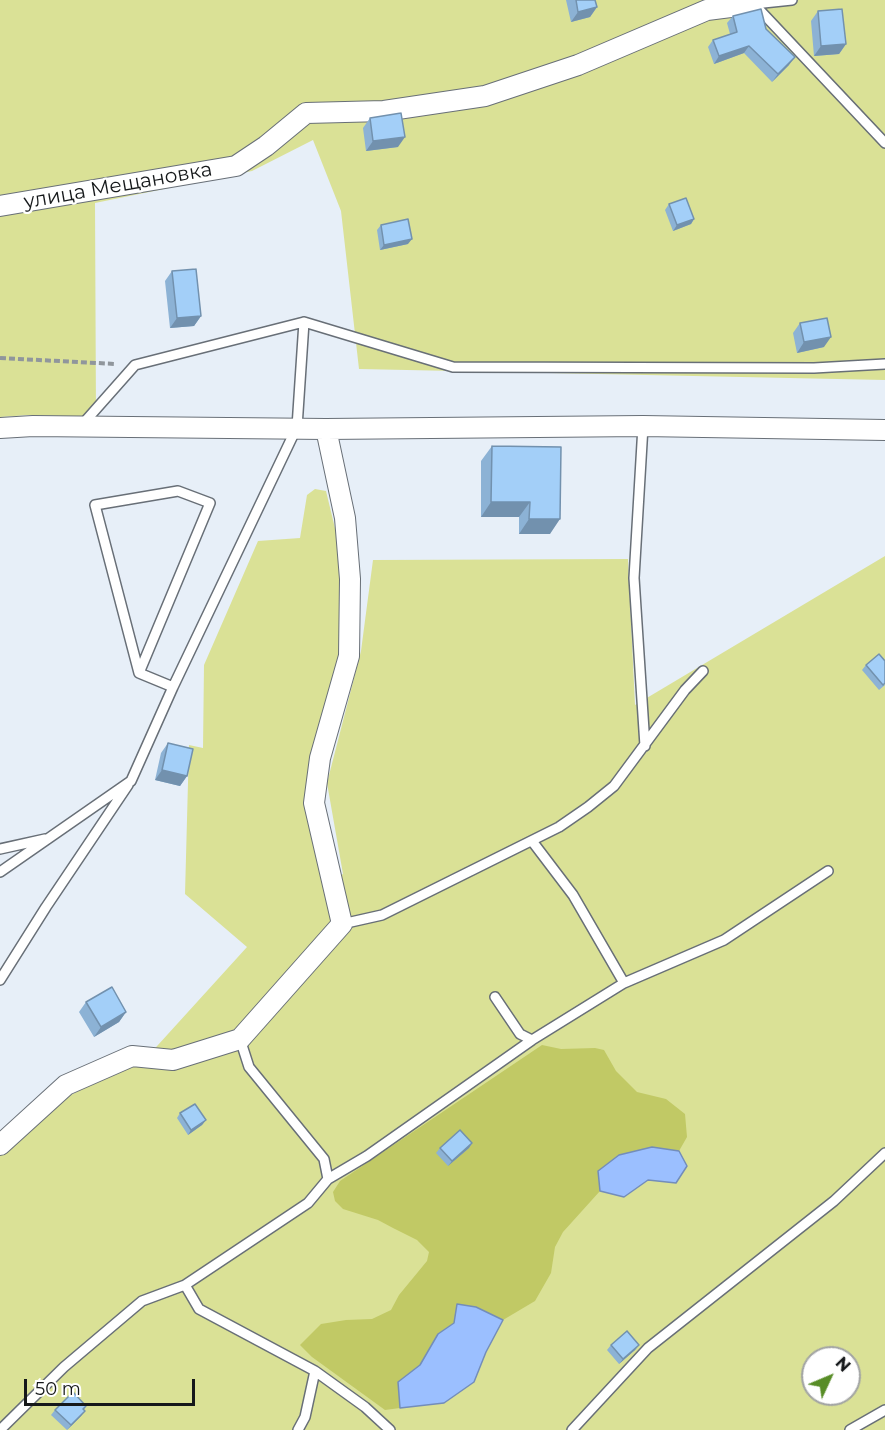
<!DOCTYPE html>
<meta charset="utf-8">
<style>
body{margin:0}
#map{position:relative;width:885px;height:1430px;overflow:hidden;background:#e7eff8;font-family:Montserrat,sans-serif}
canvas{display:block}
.north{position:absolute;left:801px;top:1346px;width:60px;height:60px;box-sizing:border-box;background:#fff;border:2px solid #a1a3a3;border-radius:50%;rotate:46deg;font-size:16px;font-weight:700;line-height:24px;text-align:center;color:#15181a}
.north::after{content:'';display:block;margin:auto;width:21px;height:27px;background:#588d27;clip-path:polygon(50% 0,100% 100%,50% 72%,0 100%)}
.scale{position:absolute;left:24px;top:1379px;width:171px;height:27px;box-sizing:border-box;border:3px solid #15181a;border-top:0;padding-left:8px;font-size:18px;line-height:21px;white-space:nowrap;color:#15181a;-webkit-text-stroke:4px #fff;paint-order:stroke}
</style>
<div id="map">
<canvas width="885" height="1430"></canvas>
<div class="north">N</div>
<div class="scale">50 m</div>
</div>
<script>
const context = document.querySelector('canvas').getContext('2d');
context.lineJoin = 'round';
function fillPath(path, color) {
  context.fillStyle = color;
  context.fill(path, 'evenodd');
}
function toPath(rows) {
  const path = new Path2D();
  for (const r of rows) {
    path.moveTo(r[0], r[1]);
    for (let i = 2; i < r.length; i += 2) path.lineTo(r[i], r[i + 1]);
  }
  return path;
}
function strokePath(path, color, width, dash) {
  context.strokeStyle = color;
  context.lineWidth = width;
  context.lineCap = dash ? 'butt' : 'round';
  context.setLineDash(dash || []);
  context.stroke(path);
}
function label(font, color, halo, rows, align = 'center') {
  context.font = font + ' Montserrat,sans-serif';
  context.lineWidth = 4.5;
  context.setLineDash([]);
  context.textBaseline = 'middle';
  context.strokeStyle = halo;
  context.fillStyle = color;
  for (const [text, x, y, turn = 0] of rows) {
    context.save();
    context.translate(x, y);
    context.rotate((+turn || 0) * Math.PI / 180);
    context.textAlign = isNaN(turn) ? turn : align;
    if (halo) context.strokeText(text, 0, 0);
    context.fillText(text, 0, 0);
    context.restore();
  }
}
fillPath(toPath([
 [0,0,885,0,885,380,359,369,341,211,313,140,252,171,95,203,96,417,29,415,0,417],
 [315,489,326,491,340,549,339,654,305,806,324,885,343,874,327,783,361,651,373,560,628,559,635,705,885,556,885,1430,0,1430,0,1153,27,1117,148,1056,247,947,185,894,189,745,203,748,204,665,258,541,300,538,307,495],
 [813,1358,849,1358,849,1394,813,1394]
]), '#dae196');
fillPath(toPath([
 [542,1045,561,1049,595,1048,604,1050,616,1071,637,1092,666,1099,685,1114,687,1137,679,1151,652,1147,598,1171,600,1191,563,1232,555,1247,551,1273,535,1301,503,1320,476,1307,454,1323,438,1334,420,1365,398,1382,400,1408,385,1410,312,1357,300,1345,321,1324,346,1320,372,1319,391,1310,399,1295,427,1261,429,1252,417,1240,393,1228,378,1220,343,1209,335,1201,333,1192,340,1181]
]), '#c1c965');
const water = toPath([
 [652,1147,679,1151,687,1166,676,1183,648,1180,624,1197,600,1191,598,1171,619,1155,652,1147],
 [457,1304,476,1307,503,1320,486,1352,474,1382,444,1403,400,1408,398,1382,420,1365,438,1334,454,1323,457,1304]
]);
fillPath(water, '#9bbfff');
strokePath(water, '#738dba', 1.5);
const service = toPath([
 [754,4,885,143],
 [754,4,792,0],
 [81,426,135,365,304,322,453,367,814,368,885,364],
 [643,426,634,578,645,746],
 [139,673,210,503,178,491,95,505,139,673,173,687,297,427,304,322],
 [532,841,573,895,624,983],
 [0,849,45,839],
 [0,872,131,781,173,687],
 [342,924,382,915,559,827,588,807,614,786,685,690,703,671],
 [0,980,46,907,128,785],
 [495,997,520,1034,532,1040],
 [328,1179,367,1156,532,1040,624,983,724,940,828,871],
 [185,1285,199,1309,315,1371,365,1407,390,1430],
 [0,1430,64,1367,142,1301,185,1285,308,1203,328,1179,324,1159,249,1067,240,1039],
 [298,1430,305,1417,315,1371],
 [572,1430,648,1348,834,1201,885,1153],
 [850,1430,885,1410]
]);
const minor = toPath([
 [0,206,236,166,266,146,306,113,384,111,485,96,578,65,707,10,754,4],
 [0,428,33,426,326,429,643,426,885,430],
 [0,1145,66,1085,132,1056,173,1060,240,1039,342,924,314,803,320,758,349,656,350,579,345,518,326,429]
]);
strokePath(service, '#686f77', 12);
strokePath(minor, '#686f77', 22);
strokePath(toPath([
 [0,358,116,364]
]), '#90969c', 4, [6, 3]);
strokePath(service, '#fff', 9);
strokePath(minor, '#fff', 20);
fillPath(toPath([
 [566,0,595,0,597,7,590,17,571,22],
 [818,11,846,44,839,54,814,56,811,21],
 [733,16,766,29,789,65,772,82,744,53,714,64,708,47,713,40,730,34,727,23],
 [370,118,398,147,366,151,363,128],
 [669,204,694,219,691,224,673,231,665,210],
 [381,225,408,244,380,250,377,230],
 [172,271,201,316,194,326,170,328,165,281],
 [800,323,824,347,797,353,793,333],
 [492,446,561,447,550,534,519,534,519,517,481,517,481,461],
 [866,665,885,685,879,690,862,670],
 [168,743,187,776,180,786,155,780,161,753],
 [86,1002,126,1012,119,1022,94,1037,79,1012],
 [180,1113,206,1120,202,1125,188,1135,177,1118],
 [472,1143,469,1148,448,1166,436,1153,440,1148],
 [611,1345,639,1345,635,1350,619,1364,607,1350],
 [86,1406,81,1416,67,1430,51,1415,55,1410]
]), '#8cb2d5');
fillPath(toPath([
 [597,7,590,17,571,22,578,12],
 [846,44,839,54,814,56,821,46],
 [749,46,744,53,714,64,719,56],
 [795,57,789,65,772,82,778,74],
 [405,137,398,147,366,151,373,141],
 [694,219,691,224,673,231,677,225],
 [412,239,408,244,380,250,384,245],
 [201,316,194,326,170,328,177,318],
 [831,337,824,347,797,353,804,342],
 [491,502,530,502,519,517,481,517],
 [529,519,560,519,550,534,519,534],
 [162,770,187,776,180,786,155,780],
 [126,1012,119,1022,94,1037,101,1027],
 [206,1120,202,1125,188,1135,191,1130],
 [472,1143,469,1148,448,1166,452,1161],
 [639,1345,635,1350,619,1364,623,1359],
 [85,1411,81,1416,67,1430,71,1425]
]), '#7291ae');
const building = toPath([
 [576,0,595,0,597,7,578,12,576,0],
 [761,9,766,29,795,57,778,74,749,46,719,56,713,40,737,32,733,16,761,9],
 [842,9,846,44,821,46,818,11,842,9],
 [401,113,405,137,373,141,370,118,401,113],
 [686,198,694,219,677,225,669,204,686,198],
 [408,219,412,239,384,245,381,225,408,219],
 [196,269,201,316,177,318,172,271,196,269],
 [827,318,831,337,804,342,800,323,827,318],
 [492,446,561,447,560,519,529,519,530,502,491,502,492,446],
 [879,654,885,661,885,683,883,685,866,665,879,654],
 [168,743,193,749,187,776,162,770,168,743],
 [112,987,126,1012,101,1027,86,1002,112,987],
 [195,1104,206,1120,191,1130,180,1113,195,1104],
 [460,1130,472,1143,452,1161,440,1148,460,1130],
 [627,1331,639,1345,623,1359,611,1345,627,1331],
 [73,1392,86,1406,83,1409,85,1411,71,1425,55,1410,73,1392]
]);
fillPath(building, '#a3cff8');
strokePath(building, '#7291ae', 1.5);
label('20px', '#15181a', '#fff', [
 ["улица Мещановка",118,186,-10]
]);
</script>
